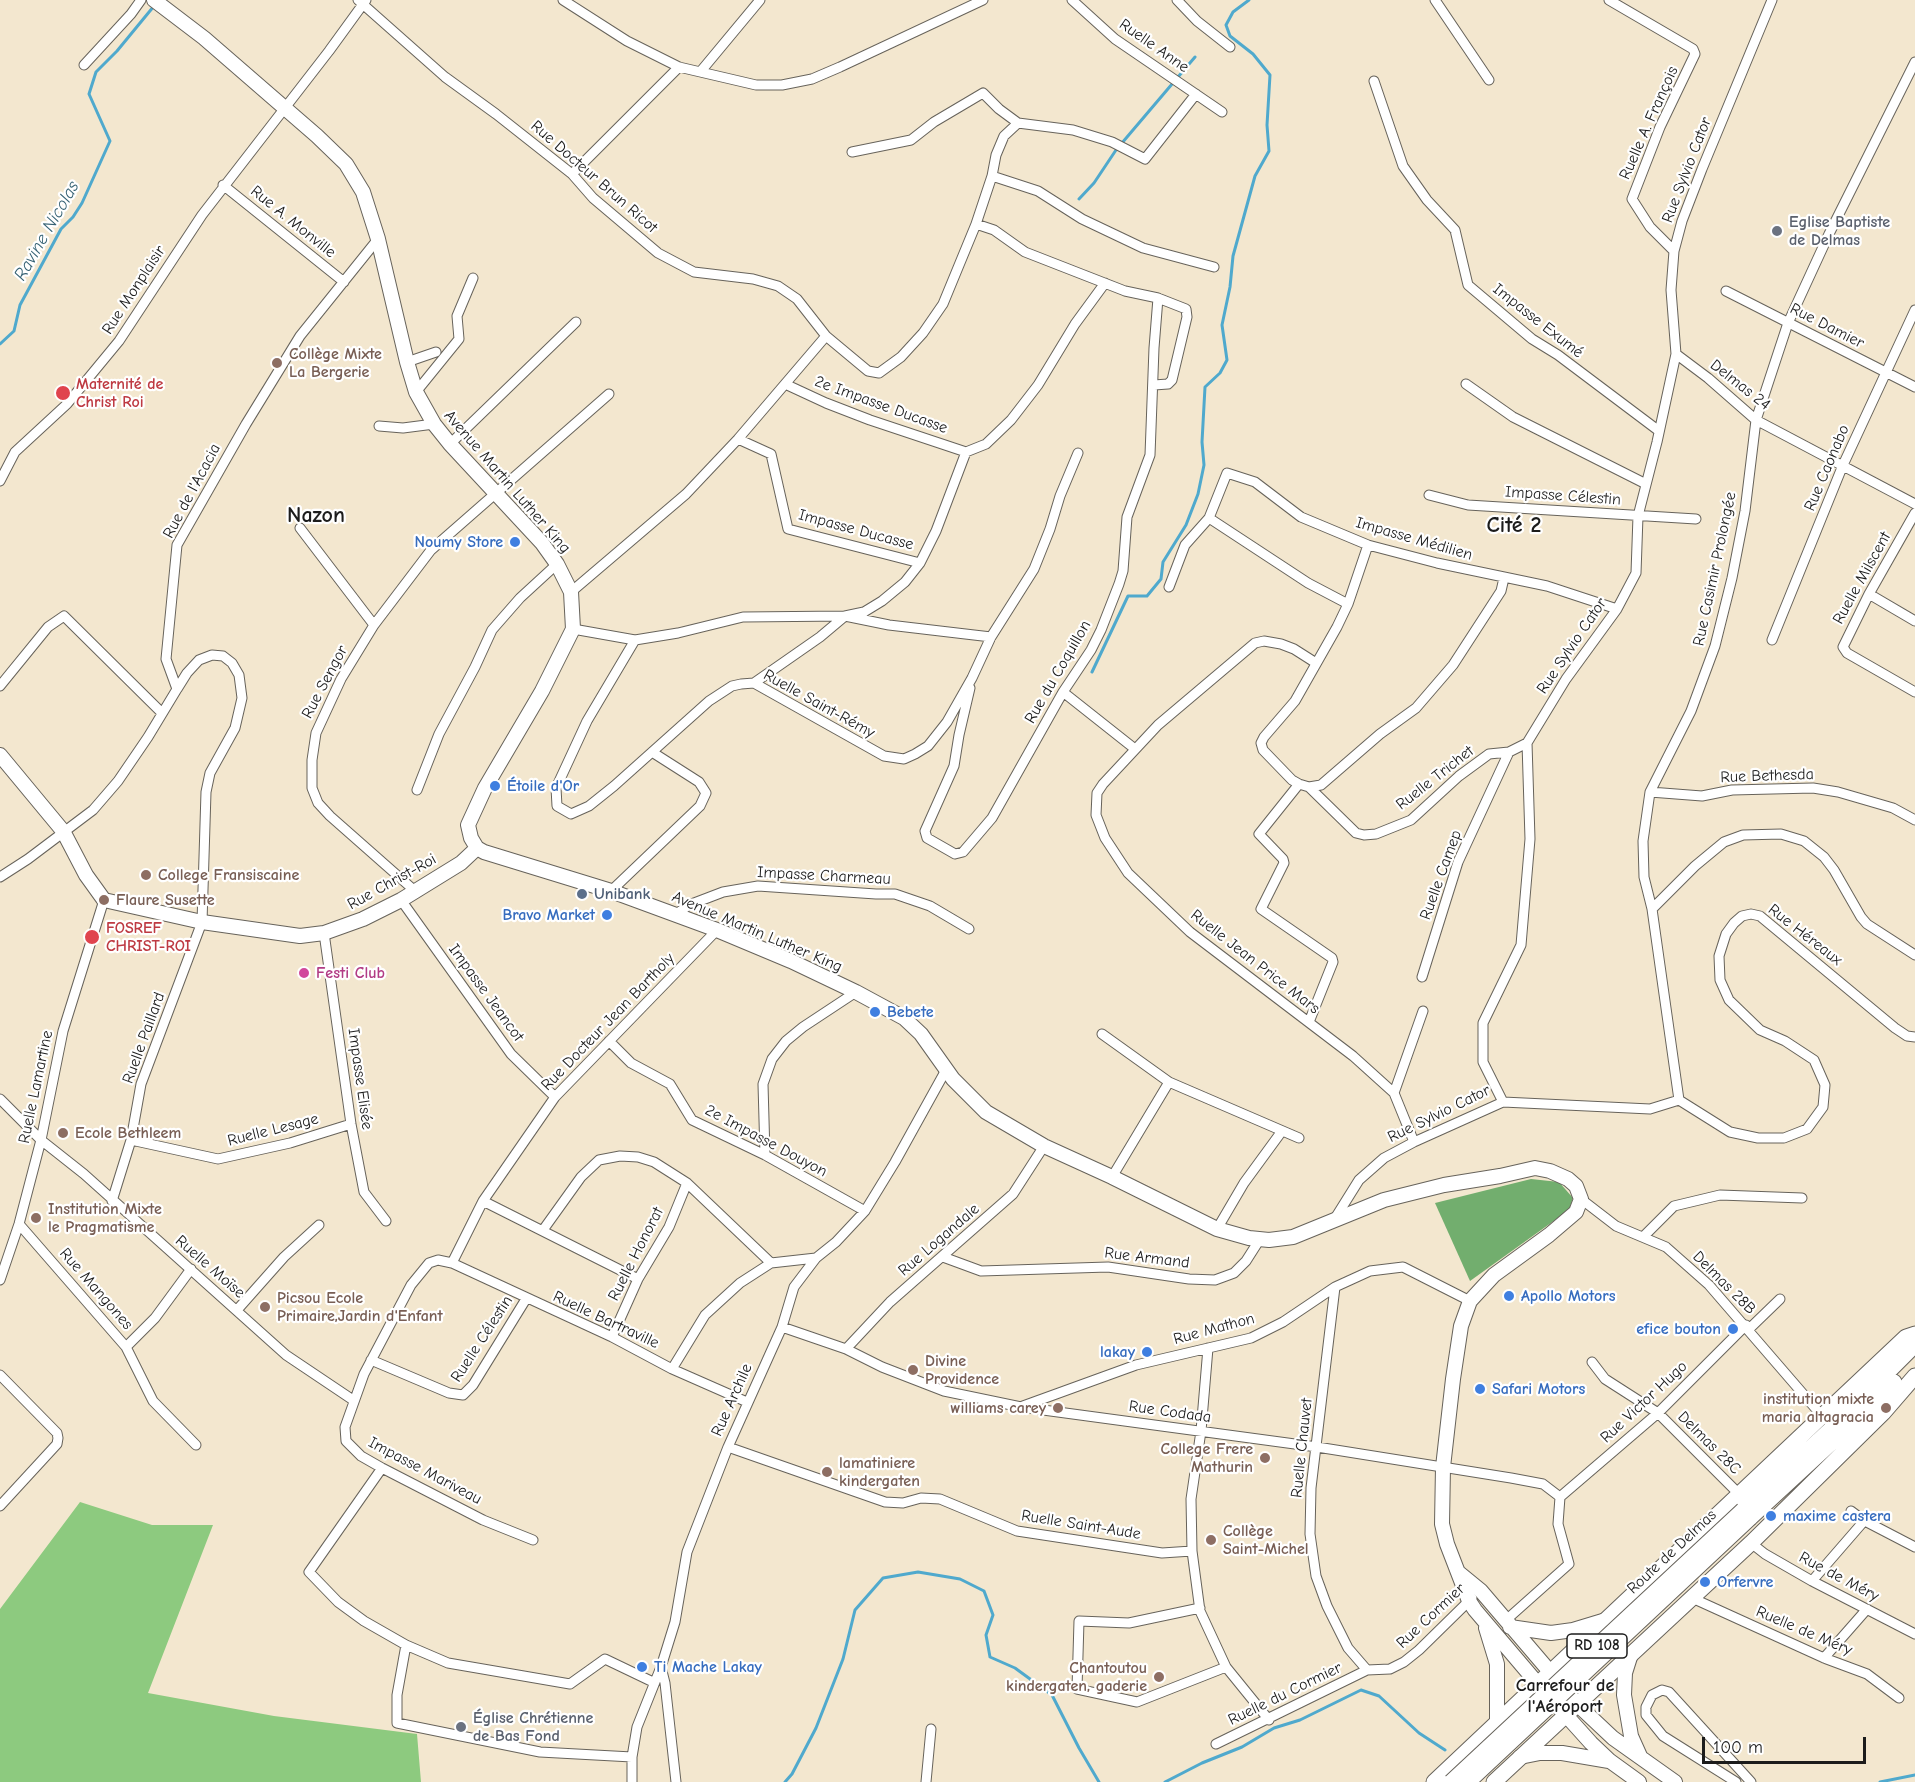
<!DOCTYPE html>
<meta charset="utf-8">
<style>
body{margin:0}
#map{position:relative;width:1915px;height:1782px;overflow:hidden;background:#f3e7cf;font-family:"Comic Neue",sans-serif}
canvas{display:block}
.scale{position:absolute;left:1702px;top:1737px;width:164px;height:27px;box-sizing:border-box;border:3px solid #1c1c1c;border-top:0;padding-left:8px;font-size:18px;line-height:21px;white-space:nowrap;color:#1c1c1c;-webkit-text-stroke:4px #fff;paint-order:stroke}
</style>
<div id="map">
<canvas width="1915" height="1782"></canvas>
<div class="scale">100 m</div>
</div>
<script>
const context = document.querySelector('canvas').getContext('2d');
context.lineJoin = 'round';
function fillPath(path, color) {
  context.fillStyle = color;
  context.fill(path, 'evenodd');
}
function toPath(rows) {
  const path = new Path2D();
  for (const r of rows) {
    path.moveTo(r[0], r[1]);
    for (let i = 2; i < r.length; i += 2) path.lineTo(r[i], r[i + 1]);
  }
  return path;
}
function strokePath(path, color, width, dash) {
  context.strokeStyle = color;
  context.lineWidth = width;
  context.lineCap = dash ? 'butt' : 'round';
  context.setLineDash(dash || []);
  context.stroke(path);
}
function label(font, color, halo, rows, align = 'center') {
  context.font = font + ' "Comic Neue",sans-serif';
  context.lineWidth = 4.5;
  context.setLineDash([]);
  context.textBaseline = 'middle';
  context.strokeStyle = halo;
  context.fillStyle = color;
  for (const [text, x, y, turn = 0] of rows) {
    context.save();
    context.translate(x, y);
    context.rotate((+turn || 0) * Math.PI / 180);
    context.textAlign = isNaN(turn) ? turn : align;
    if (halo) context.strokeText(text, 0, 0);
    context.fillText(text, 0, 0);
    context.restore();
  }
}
fillPath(toPath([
 [80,1502,152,1525,213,1525,148,1693,274,1716,417,1734,421,1782,0,1782,0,1609]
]), '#8dca7f');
fillPath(toPath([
 [1531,1179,1559,1182,1573,1198,1569,1210,1470,1281,1435,1203]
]), '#72ae6e');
strokePath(toPath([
 [1079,199,1094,183,1116,150,1195,57],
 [0,344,14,331,20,305,61,229,73,217,82,203,110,141,89,94,96,72,117,51,154,6],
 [1092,672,1128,596,1147,596,1161,579,1163,562,1186,525,1198,494,1204,465,1202,442,1205,387,1220,373,1227,360,1222,325,1230,287,1233,256,1255,176,1269,151,1267,125,1270,75,1253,54,1230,36,1226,25,1233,12,1249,0],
 [785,1782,792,1774,816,1728,843,1659,855,1610,883,1578,918,1572,960,1579,984,1591,993,1615,986,1635,990,1657,1015,1668,1052,1695,1079,1748,1099,1782],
 [1165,1782,1202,1763,1242,1747,1274,1728,1300,1720,1361,1690,1379,1696,1419,1733,1445,1750],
 [1880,1782,1915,1775]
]), '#4fa9cd', 3);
const street = toPath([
 [358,0,445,77,496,114,572,174,593,198,658,253,694,272,753,279,778,286,797,299,826,336,868,371,879,373,901,357,923,333,943,304,976,224,992,176,996,155,1004,136,1018,123],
 [563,0,627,41,679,67,756,85,782,85,812,79,840,67,983,0],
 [1072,0,1115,39,1222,112],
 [1177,0,1197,21,1230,47],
 [1435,0,1489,80],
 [1609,0,1693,49,1695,54,1660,127,1632,199,1650,227,1674,251],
 [84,65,131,14,141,0],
 [701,71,760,0],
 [1374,81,1403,166,1427,200,1455,230,1468,285,1532,339,1558,355,1659,431],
 [852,152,911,140,934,122,983,93,999,109,1018,123,1073,130,1112,142,1145,159,1196,94],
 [572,174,679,67],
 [992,176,1038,191,1082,219,1143,248,1214,267],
 [223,185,344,282],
 [976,224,994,230,1025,252,1125,291,1158,298,1186,309,1187,317,1172,380,1168,384,1154,385],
 [1726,291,1915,387],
 [1676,354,1708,378,1756,420,1915,504],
 [407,362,436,352],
 [785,384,826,403,870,420,966,452],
 [1466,384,1513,417,1646,484],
 [416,392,459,339,457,316,473,278],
 [379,426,403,428,434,424],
 [738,439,771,454,788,529,920,563],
 [450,444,576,322],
 [966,452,986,444,1011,420,1038,385,1075,324,1105,283],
 [0,481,15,452,67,404,119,341,202,215,329,51,366,0],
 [1429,495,1468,505,1696,519],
 [1915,513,1869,594,1843,647,1847,653,1915,692],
 [1209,518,1227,473,1255,482,1301,517,1368,545,1437,563,1547,586,1617,609],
 [300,528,374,625],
 [1368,545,1348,604,1337,627,1295,701,1264,737,1261,743,1263,750,1292,780,1299,784,1309,787,1321,785,1380,734,1416,708,1453,665,1501,591,1504,578],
 [1169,587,1185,545,1209,518,1308,583,1348,604],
 [571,592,686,494,738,439,826,336],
 [1869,594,1915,621],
 [573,629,635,640,678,633,743,617,845,616,889,625,991,637],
 [635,640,587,721,556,788,557,806,571,814,589,806,614,786,709,701,732,686,741,684,754,683,884,756,904,759,915,754,928,746,947,722,972,678,991,637,1034,569,1050,529,1060,496,1078,453],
 [1772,640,1843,465,1915,310],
 [1316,663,1294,649,1281,644,1264,641,1255,643,1158,725,1103,784,1097,793,1096,815,1105,838,1128,873,1190,932,1353,1056,1394,1093,1414,1142],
 [754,683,820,637,845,616,864,612,882,601,905,582,920,563,936,531,966,452],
 [0,686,48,627,64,616,162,713],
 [970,688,959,735,954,766,925,831,927,838,955,854,963,852,992,818,1063,692,1091,650,1101,630,1119,584,1123,571,1127,517,1150,455,1154,348,1158,298],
 [1063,692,1135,749],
 [1299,784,1259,834,1283,859,1284,863,1261,909,1332,958,1333,962,1309,1022],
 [1309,787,1356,833,1364,835,1376,834,1411,820,1459,776,1489,754,1509,752,1527,743],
 [417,790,439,734,475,667,492,630,520,598,557,564],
 [1650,792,1702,796,1732,790,1813,788,1838,792,1893,808,1915,820],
 [0,877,28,859,93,810,118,781,148,737,177,689,166,659,177,545,246,424,300,336,378,239],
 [415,891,330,816,318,803,312,788,312,760,316,733,341,679,374,625,431,550,609,394],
 [611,891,700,806,706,793,699,782,652,752],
 [401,900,511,1054,555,1097],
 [1652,909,1695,866,1724,842,1743,835,1781,834,1804,841,1824,857,1834,870,1861,917,1867,924,1915,955],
 [675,915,689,905,723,892,758,886,876,894,895,894,930,906,969,929],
 [324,933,351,1124,364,1192,386,1221],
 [1422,977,1458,862,1509,752],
 [1102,1034,1169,1082,1299,1138],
 [609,1041,631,1063,670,1084,692,1120,765,1155,865,1211],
 [1394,1093,1423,1011],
 [0,1099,41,1140,84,1174,286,1355,353,1400],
 [1679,1100,1652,909,1644,877,1643,841,1650,792,1691,711,1715,646,1732,578,1745,511,1756,420,1788,323,1829,234,1915,62],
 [1503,1102,1650,1109,1679,1100,1730,1132,1758,1138,1784,1138,1807,1129,1823,1107,1825,1085,1814,1060,1785,1041,1760,1030,1729,1000,1720,980,1719,956,1726,934,1734,923,1742,916,1751,914,1760,916,1895,1028,1907,1036,1915,1037],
 [131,1140,218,1159,290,1143,351,1124],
 [765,1155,763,1084,772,1059,786,1041,803,1027,856,992],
 [1112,1177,1169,1082],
 [1581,1199,1616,1226,1666,1247,1709,1285,1823,1417],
 [112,1201,131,1140,141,1084,202,922,206,792,210,773,235,728,242,698,239,675,232,663,223,656,212,655,199,660,187,673,177,689],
 [483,1201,638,1279],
 [1334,1220,1359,1180,1384,1158,1414,1142,1503,1102,1483,1062,1483,1023,1521,945,1530,839,1527,743,1566,679,1617,609,1636,573,1638,516,1657,442,1676,354,1671,290,1674,251,1682,221,1702,169,1772,0],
 [19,1224,126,1347,153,1401,196,1445],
 [1217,1229,1244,1183,1282,1131],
 [543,1230,581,1177,599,1160,620,1156,638,1157,654,1162,687,1183,771,1263],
 [1643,1237,1674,1206,1720,1195,1802,1198],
 [943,1257,981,1271,1108,1267,1189,1279,1215,1280,1234,1273,1246,1261,1260,1239],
 [452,1263,483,1201,555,1097,717,930],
 [0,1280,19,1224,41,1140,63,1031,104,900],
 [1335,1287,1311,1488,1310,1534,1316,1576,1327,1606,1348,1648,1367,1670],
 [237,1310,284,1257,319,1225],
 [782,1327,846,1349,882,1367,944,1391,1021,1407,1317,1447,1511,1478,1543,1484,1560,1497],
 [1749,1329,1780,1299],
 [612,1337,638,1279,669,1227,687,1183],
 [126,1347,155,1318,191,1269],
 [1208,1348,1201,1431,1191,1499,1192,1551,1200,1611,1226,1667,1269,1720],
 [846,1349,890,1302,1013,1194,1044,1146],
 [371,1360,449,1393,463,1395,473,1385,526,1299],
 [1592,1362,1605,1379,1658,1413,1740,1495],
 [672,1369,705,1315,740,1283,771,1263,816,1258],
 [0,1375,57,1433,58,1438,57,1444,0,1506],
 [1023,1406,1136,1365,1251,1338,1283,1322,1335,1287,1370,1271,1403,1267,1470,1301],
 [728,1447,885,1502,903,1503,921,1498,940,1499,1017,1531,1162,1553,1192,1551],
 [382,1468,309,1572,338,1602,364,1621,406,1645,448,1663,570,1684,605,1659,653,1682],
 [1560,1497,1658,1413,1746,1325],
 [1851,1511,1863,1520,1915,1547],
 [533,1540,483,1520,382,1468,361,1456,346,1441,345,1427,364,1374,411,1285,429,1263,438,1260,452,1263,612,1337,672,1369,747,1402],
 [1751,1543,1765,1554,1812,1581,1915,1634],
 [1812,1581,1864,1521],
 [1692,1598,1824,1658,1867,1674,1899,1698],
 [1200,1608,1129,1623,1079,1621,1077,1689,1137,1702,1226,1667],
 [1505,1621,1569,1564,1558,1524,1560,1497],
 [406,1645,397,1695,397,1723,540,1752,632,1757],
 [1824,1658,1867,1609],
 [661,1667,665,1683,676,1782],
 [1367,1670,1390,1669,1404,1662,1419,1650,1472,1598],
 [1216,1744,1367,1670],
 [632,1782,632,1757,637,1727,661,1667,675,1622,687,1552,728,1447,782,1327,794,1287,816,1258,836,1242,865,1211,895,1162,946,1070],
 [926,1782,931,1729],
 [1736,1782,1663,1736,1646,1715,1646,1707,1652,1695,1662,1690,1669,1692,1751,1782]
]);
const secondary = toPath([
 [154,0,204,38,317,136,346,164,363,192,378,239,407,362,416,392,434,424,450,444,542,543,557,564,571,592,573,629,542,691,485,788,468,825,471,838,477,848,484,852,611,891,717,930,791,961,856,992,904,1018,921,1034,953,1079,986,1112,1044,1146,1112,1177,1217,1229,1249,1238,1269,1240,1293,1237,1384,1200,1444,1185,1500,1176,1535,1168,1550,1171,1568,1179,1576,1186,1581,1199,1576,1212,1549,1235,1494,1275,1470,1301,1461,1326,1453,1379,1443,1467,1442,1524,1447,1544,1469,1601,1475,1610,1537,1683,1591,1743,1610,1761,1639,1782],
 [0,755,63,831,86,875,104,900,202,922,300,936,324,933,363,919,401,900,461,863,477,848],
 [1459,1573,1481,1591,1580,1707,1613,1738,1675,1782],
 [1510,1627,1551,1633,1573,1630,1606,1620],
 [1486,1628,1497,1664,1497,1723],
 [1631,1654,1625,1673,1624,1695,1631,1736,1640,1756],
 [1520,1757,1540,1753,1562,1753,1609,1761]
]);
const primary = toPath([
 [1743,1510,1833,1427,1915,1345],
 [1750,1518,1841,1434,1894,1382],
 [1434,1782,1906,1337,1915,1334],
 [1494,1782,1751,1543,1883,1413,1915,1376]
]);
strokePath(street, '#67635b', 11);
strokePath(secondary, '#67635b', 16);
strokePath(primary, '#67635b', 17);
strokePath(street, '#fff', 9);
strokePath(secondary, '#fff', 14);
strokePath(primary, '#fff', 15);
const primaryBridge = toPath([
 [1451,1782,1743,1510],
 [1468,1782,1750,1518]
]);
strokePath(primaryBridge, '#67635b', 17, []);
strokePath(primaryBridge, '#fff', 15);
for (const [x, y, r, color] of [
 [1777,231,6,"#6b7280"],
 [277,363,6,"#8d6e63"],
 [63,393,8,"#e0444e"],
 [515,542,6,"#3f7fe0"],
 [495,786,6,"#3f7fe0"],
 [146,875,6,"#8d6e63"],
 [582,894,6,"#5c6f8a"],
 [104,900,6,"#8d6e63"],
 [607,915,6,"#3f7fe0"],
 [92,937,8,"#e0444e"],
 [304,973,6,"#d1479c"],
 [875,1012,6,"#3f7fe0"],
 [63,1133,6,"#8d6e63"],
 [36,1218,6,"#8d6e63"],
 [1509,1296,6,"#3f7fe0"],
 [265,1307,6,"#8d6e63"],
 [1733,1329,6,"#3f7fe0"],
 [1147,1352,6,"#3f7fe0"],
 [913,1370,6,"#8d6e63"],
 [1480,1389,6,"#3f7fe0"],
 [1058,1408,6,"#8d6e63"],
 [1886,1408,6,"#8d6e63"],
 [1265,1458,6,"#8d6e63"],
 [827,1472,6,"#8d6e63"],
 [1771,1516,6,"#3f7fe0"],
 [1211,1540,6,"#8d6e63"],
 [1705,1582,6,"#3f7fe0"],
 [642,1667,6,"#3f7fe0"],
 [1159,1677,6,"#8d6e63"],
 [461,1727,6,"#6b7280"]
]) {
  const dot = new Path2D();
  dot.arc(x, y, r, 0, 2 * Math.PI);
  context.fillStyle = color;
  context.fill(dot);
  strokePath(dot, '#fff', 2);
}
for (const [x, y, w] of [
 [1597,1646,60]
]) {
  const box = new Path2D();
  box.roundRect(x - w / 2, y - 12, w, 24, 4.5);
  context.fillStyle = '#fff';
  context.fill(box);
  strokePath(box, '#1c1c1c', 1.5);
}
label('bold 15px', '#1c1c1c', null, [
 ["RD 108",1597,1646]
]);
label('16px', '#1c1c1c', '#fff', [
 ["Ruelle Anne",1154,46,35],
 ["Ruelle A. François",1649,123,-66],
 ["Rue Sylvio Cator",1687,170,-69],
 ["Rue Docteur Brun Ricot",594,177,41],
 ["Rue A. Monville",293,222,39],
 ["Rue Monplaisir",134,290,-57],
 ["Impasse Exumé",1538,321,38],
 ["Rue Damier",1827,326,27],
 ["Delmas 24",1740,385,38],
 ["2e Impasse Ducasse",881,405,20],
 ["Rue Caonabo",1827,468,-67],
 ["Avenue Martin Luther King",507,482,49],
 ["Rue de l'Acacia",192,491,-62],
 ["Impasse Célestin",1563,496,4],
 ["Impasse Ducasse",856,530,15],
 ["Impasse Médilien",1414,539,16],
 ["Rue Casimir Prolongée",1715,569,-78],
 ["Ruelle Milscent",1862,578,-61],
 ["Rue Sylvio Cator",1572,646,-56],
 ["Rue du Coquillon",1058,672,-60],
 ["Rue Sengor",325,682,-62],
 ["Ruelle Saint-Rémy",819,704,29],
 ["Rue Bethesda",1767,776,-2],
 ["Ruelle Trichet",1435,778,-38],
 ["Ruelle Camep",1441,875,-70],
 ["Impasse Charmeau",824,876,3],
 ["Rue Christ-Roi",392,882,-29],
 ["Avenue Martin Luther King",757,932,23],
 ["Rue Héreaux",1805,935,38],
 ["Ruelle Jean Price Mars",1255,962,38],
 ["Impasse Jeancot",486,993,54],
 ["Rue Docteur Jean Bartholy",608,1022,-46],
 ["Ruelle Paillard",144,1038,-70],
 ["Impasse Elisée",360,1079,82],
 ["Ruelle Lamartine",36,1087,-78],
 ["Rue Sylvio Cator",1439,1114,-26],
 ["Ruelle Lesage",273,1130,-14],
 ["2e Impasse Douyon",766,1141,28],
 ["Rue Logandale",939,1240,-41],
 ["Ruelle Honorat",636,1254,-63],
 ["Rue Armand",1147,1258,7],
 ["Ruelle Moïse",210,1267,41],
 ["Delmas 28B",1724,1283,45],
 ["Rue Mangones",96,1289,49],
 ["Ruelle Bartraville",606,1320,25],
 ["Rue Mathon",1214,1329,-15],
 ["Ruelle Célestin",482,1339,-57],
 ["Rue Archile",732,1400,-66],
 ["Rue Victor Hugo",1644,1402,-43],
 ["Rue Codada",1170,1412,8],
 ["Delmas 28C",1709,1443,45],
 ["Ruelle Chauvet",1302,1448,-84],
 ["Impasse Mariveau",425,1471,28],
 ["Ruelle Saint-Aude",1081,1525,9],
 ["Route de Delmas",1672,1552,-43],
 ["Rue de Méry",1839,1577,28],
 ["Rue Cormier",1431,1616,-43],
 ["Ruelle de Méry",1804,1631,23],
 ["Ruelle du Cormier",1285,1694,-26]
]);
label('bold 16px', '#5b616d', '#fff', [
 ["Eglise Baptiste",1789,222],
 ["de Delmas",1789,240],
 ["Église Chrétienne",473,1718],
 ["de Bas Fond",473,1736]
], 'left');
label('bold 16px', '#785e54', '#fff', [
 ["Collège Mixte",289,354],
 ["La Bergerie",289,372],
 ["College Fransiscaine",158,875],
 ["Flaure Susette",116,900],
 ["Ecole Bethleem",75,1133],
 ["Institution Mixte",48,1209],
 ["le Pragmatisme",48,1227],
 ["Picsou Ecole",277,1298],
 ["Primaire,Jardin d'Enfant",277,1316],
 ["Divine",925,1361],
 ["Providence",925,1379],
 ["institution mixte",1874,1399,"right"],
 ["maria altagracia",1874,1417,"right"],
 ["williams carey",1046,1408,"right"],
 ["College Frere",1253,1449,"right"],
 ["Mathurin",1253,1467,"right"],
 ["lamatiniere",839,1463],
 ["kindergaten",839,1481],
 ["Collège",1223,1531],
 ["Saint-Michel",1223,1549],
 ["Chantoutou",1147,1668,"right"],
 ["kindergaten, gaderie",1147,1686,"right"]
], 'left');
label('bold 16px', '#be3a42', '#fff', [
 ["Maternité de",76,384],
 ["Christ Roi",76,402],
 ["FOSREF",106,928],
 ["CHRIST-ROI",106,946]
], 'left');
label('bold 16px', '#366cbe', '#fff', [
 ["Noumy Store",503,542,"right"],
 ["Étoile d'Or",507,786],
 ["Bravo Market",595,915,"right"],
 ["Bebete",887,1012],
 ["Apollo Motors",1521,1296],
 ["efice bouton",1721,1329,"right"],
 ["lakay",1135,1352,"right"],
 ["Safari Motors",1492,1389],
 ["maxime castera",1783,1516],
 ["Orfervre",1717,1582],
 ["Ti Mache Lakay",654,1667]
], 'left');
label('bold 16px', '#4e5e75', '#fff', [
 ["Unibank",594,894]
], 'left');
label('bold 16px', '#b23c85', '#fff', [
 ["Festi Club",316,973]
], 'left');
label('italic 18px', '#366274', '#fff', [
 ["Ravine Nicolas",47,231,-60]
]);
label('bold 18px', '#1c1c1c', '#fff', [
 ["Carrefour de",1565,1686],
 ["l'Aéroport",1565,1707]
]);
label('bold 22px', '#1c1c1c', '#fff', [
 ["Nazon",316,516],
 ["Cité 2",1514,526]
]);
</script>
